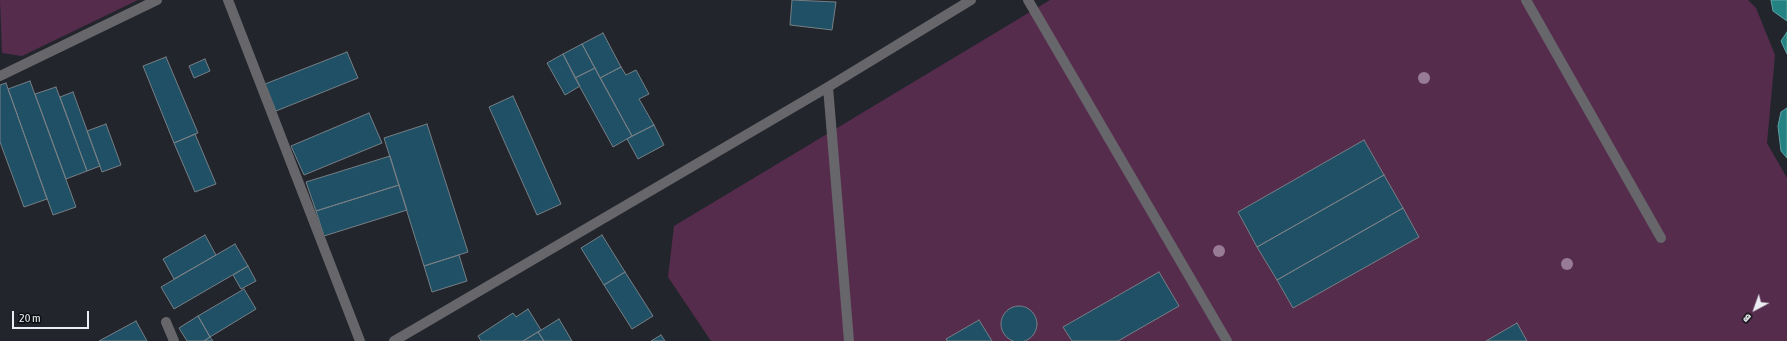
<!DOCTYPE html>
<style>
body{margin:0}
#map{position:relative;width:1787px;height:341px;overflow:hidden;background:#22252c;font-family:"Asap Condensed",sans-serif}
canvas{display:block}
.north{position:absolute;left:1735px;top:289px;width:40px;height:40px;-webkit-text-stroke:3px #0c0e11;paint-order:stroke;rotate:221deg;font-size:11px;font-weight:700;line-height:16px;text-align:center;color:#eceef3}
.north::after{content:'';display:block;margin:auto;width:14px;height:18px;background:#eceef3;clip-path:polygon(50% 0,100% 100%,50% 72%,0 100%)}
.scale{position:absolute;left:12px;top:311px;width:77px;height:18px;box-sizing:border-box;border:2px solid #eceef3;border-top:0;padding-left:5px;font-size:12px;line-height:14px;white-space:nowrap;color:#eceef3;-webkit-text-stroke:3px #0c0e11;paint-order:stroke}
</style>
<div id="map">
<canvas width="1787" height="341"></canvas>
<div class="north">B</div>
<div class="scale">20 m</div>
</div>
<script>
const context = document.querySelector('canvas').getContext('2d');
context.lineJoin = 'round';
function fillPath(path, color) {
  context.fillStyle = color;
  context.fill(path, 'evenodd');
}
function toPath(rows) {
  const path = new Path2D();
  for (const r of rows) {
    if (r.length === 3) {
      path.moveTo(r[0] + r[2], r[1]);
      path.arc(r[0], r[1], r[2], 0, 2 * Math.PI);
      continue;
    }
    path.moveTo(r[0], r[1]);
    for (let i = 2; i < r.length; i += 2) path.lineTo(r[i], r[i + 1]);
  }
  return path;
}
function strokePath(path, color, width, dash) {
  context.strokeStyle = color;
  context.lineWidth = width;
  context.lineCap = dash ? 'butt' : 'round';
  context.setLineDash(dash || []);
  context.stroke(path);
}
fillPath(toPath([
 [0,0,138,0,22,56,2,53],
 [1050,0,1748,0,1756,8,1775,55,1767,143,1787,178,1787,341,711,341,668,277,674,226]
]), '#562c4d');
const water = toPath([
 [1771,0,1787,0,1787,21,1773,11,1771,0],
 [1787,32,1787,54,1781,41,1787,32],
 [1787,108,1787,158,1781,151,1778,126,1781,112,1787,108]
]);
fillPath(water, '#248283');
strokePath(water, '#60a2a5', 1);
const building = toPath([
 [792,0,836,2,832,30,790,25,792,0],
 [603,33,621,67,600,78,582,44,603,33],
 [582,44,595,68,575,78,563,54,582,44],
 [347,52,358,78,276,111,265,84,347,52],
 [563,54,580,86,565,95,547,63,563,54],
 [166,57,198,133,174,143,143,66,166,57],
 [205,59,210,71,194,78,189,66,205,59],
 [621,67,626,75,636,70,649,94,639,99,654,125,632,136,600,78,621,67],
 [595,68,632,136,613,147,575,78,595,68],
 [30,81,76,207,53,215,8,89,30,81],
 [6,83,47,199,24,207,0,142,0,85,6,83],
 [56,87,87,171,66,179,35,94,56,87],
 [73,92,100,166,87,171,60,97,73,92],
 [513,96,561,204,537,215,489,107,513,96],
 [369,113,382,143,304,175,291,146,369,113],
 [106,124,121,165,102,172,87,131,106,124],
 [427,124,468,252,424,266,384,138,427,124],
 [654,125,664,145,638,159,627,139,654,125],
 [195,134,216,184,195,192,174,143,195,134],
 [1364,140,1384,175,1257,247,1238,212,1364,140],
 [390,156,399,185,316,211,306,182,390,156],
 [1384,175,1403,208,1277,280,1257,247,1384,175],
 [399,185,407,210,324,236,316,211,399,185],
 [1403,208,1419,237,1293,308,1277,280,1403,208],
 [205,235,216,255,174,279,163,259,205,235],
 [602,235,625,272,604,285,581,248,602,235],
 [235,244,248,266,174,309,161,287,235,244],
 [459,255,467,281,432,292,424,266,459,255],
 [248,266,256,281,241,289,233,275,248,266],
 [625,272,653,316,632,329,604,285,625,272],
 [1159,272,1179,306,1118,341,1072,341,1063,327,1159,272],
 [244,289,256,309,210,337,198,316,244,289],
 [1019,324,18],
 [528,309,541,330,523,341,481,341,478,336,513,313,516,317,528,309],
 [198,316,210,337,204,341,187,341,179,328,198,316],
 [559,319,572,341,544,341,538,332,559,319],
 [979,320,992,341,947,341,946,339,979,320],
 [136,321,147,341,99,341,136,321],
 [1517,323,1527,341,1486,341,1517,323],
 [538,332,544,341,523,341,538,332],
 [661,335,665,341,651,341,661,335],
 [210,337,213,341,204,341,210,337]
]);
fillPath(building, '#205065');
strokePath(building, '#767f85', 1);
strokePath(toPath([
 [1028,0,1227,341],
 [1526,0,1661,238]
]), '#67666a', 10);
strokePath(toPath([
 [228,0,360,341],
 [0,76,157,0],
 [828,87,849,341],
 [166,322,174,341],
 [394,341,828,87,971,0]
]), '#67666a', 10);
context.fillStyle = '#987b94';
for (const [x, y] of [
 [1424,78],
 [1219,251],
 [1567,264]
]) {
  context.beginPath();
  context.arc(x, y, 6, 0, 2 * Math.PI);
  context.fill();
}
</script>
